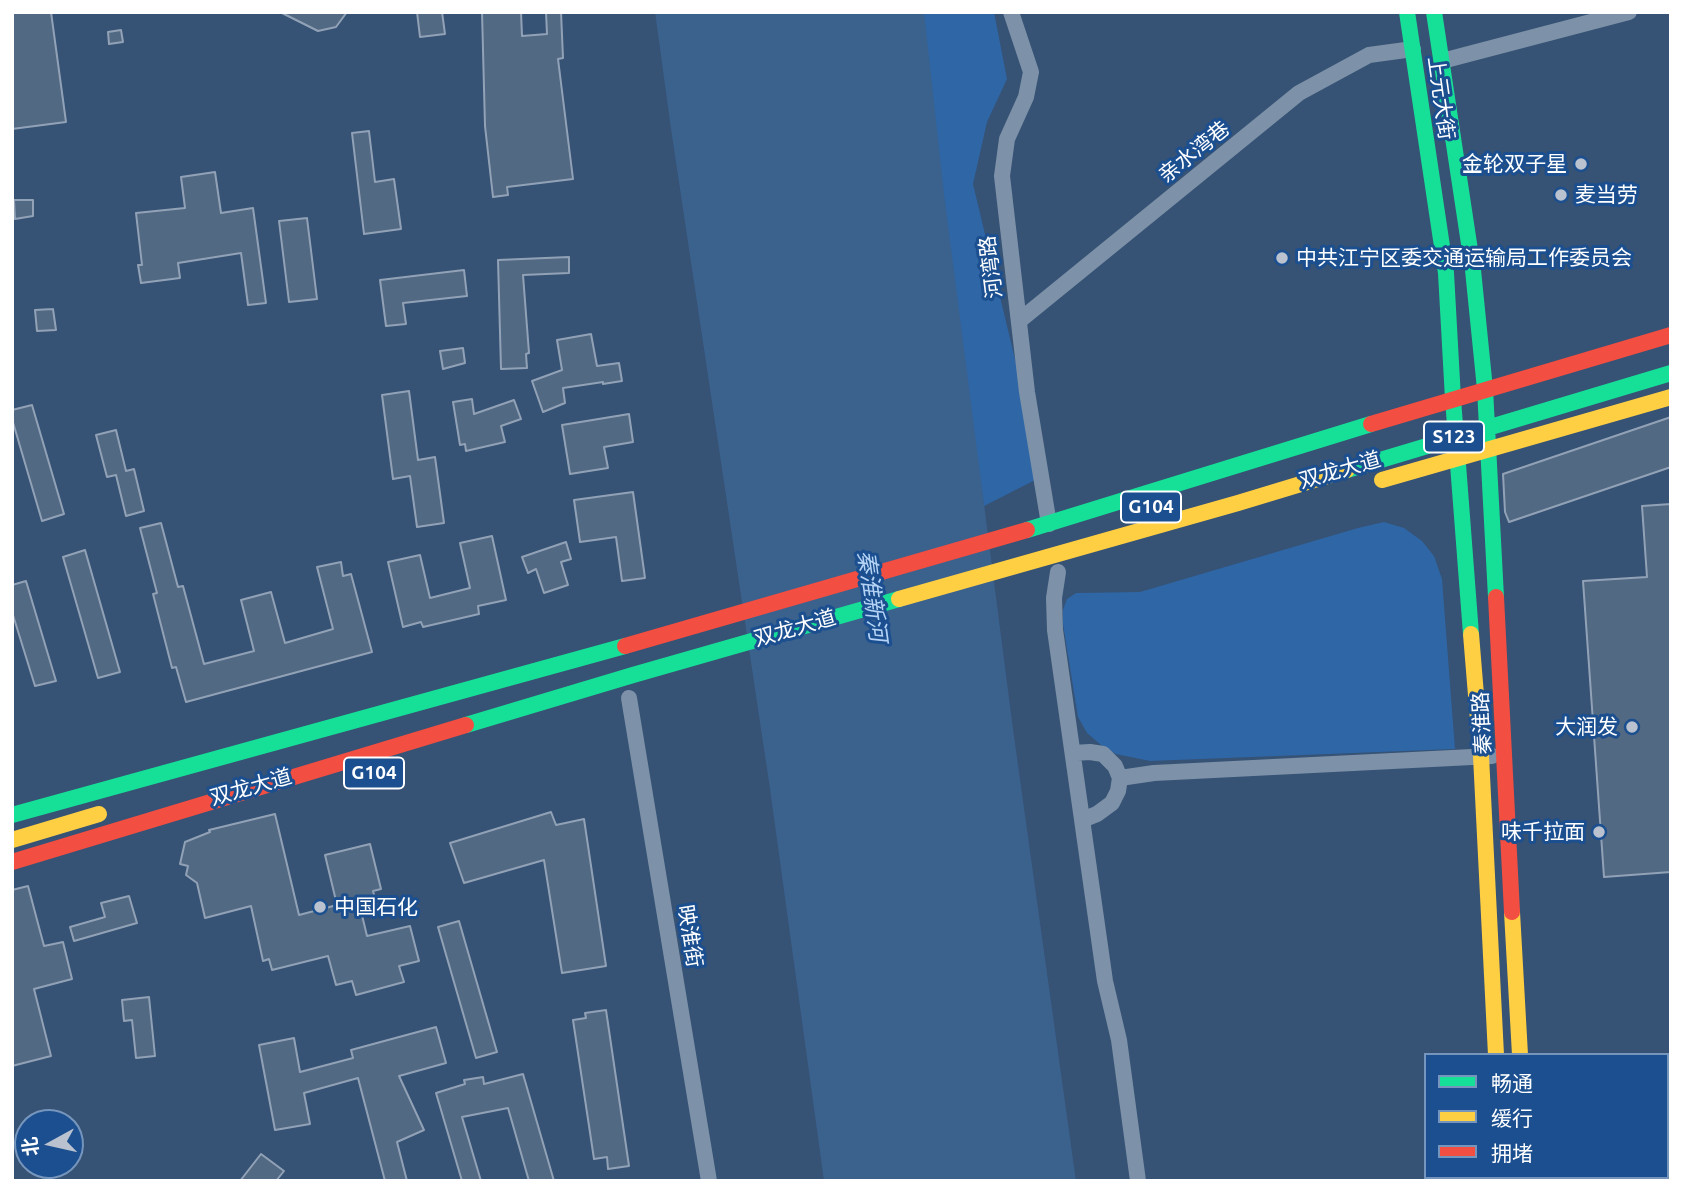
<!DOCTYPE html>
<meta charset="utf-8">
<style>
body{margin:0}
#map{position:relative;width:1683px;height:1193px;overflow:hidden;background:#365274;font-family:Ubuntu,"Noto Sans SC",sans-serif}
canvas{display:block}
.frame{position:absolute;inset:0;border:14px solid #fff;pointer-events:none}
.legend{position:absolute;left:1424px;top:1053px;width:245px;height:126px;box-sizing:border-box;background:#1b4f8f;border:2px solid #7695bc;margin:0;padding:9px 12px;list-style:none;font-size:21px;color:#fff}
.legend li{display:flex;align-items:center;gap:14px;height:35px}
.legend b{width:35px;border:2px solid #7695bc}
.north{position:absolute;left:14px;top:1109px;width:70px;height:70px;box-sizing:border-box;background:#1b4f8f;border:2px solid #7695bc;border-radius:50%;rotate:262deg;font-size:19px;font-weight:700;line-height:28px;text-align:center;color:#fff}
.north::after{content:'';display:block;margin:auto;width:24px;height:32px;background:#b9c2ce;clip-path:polygon(50% 0,100% 100%,50% 72%,0 100%)}
</style>
<div id="map">
<canvas width="1683" height="1193"></canvas>
<div class="frame"></div>
<ul class="legend">
<li><b style="height:9px;background:#16e098"></b>畅通</li>
<li><b style="height:9px;background:#ffcf43"></b>缓行</li>
<li><b style="height:9px;background:#f24e42"></b>拥堵</li>
</ul>
<div class="north">北</div>
</div>
<script>
const context = document.querySelector('canvas').getContext('2d');
context.lineJoin = 'round';
function fillPath(path, color) {
  context.fillStyle = color;
  context.fill(path, 'evenodd');
}
function toPath(rows) {
  const path = new Path2D();
  for (const r of rows) {
    path.moveTo(r[0], r[1]);
    for (let i = 2; i < r.length; i += 2) path.lineTo(r[i], r[i + 1]);
  }
  return path;
}
function strokePath(path, color, width, dash) {
  context.strokeStyle = color;
  context.lineWidth = width;
  context.lineCap = dash ? 'butt' : 'round';
  context.setLineDash(dash || []);
  context.stroke(path);
}
function label(font, color, halo, rows, align = 'center') {
  context.font = font + ' Ubuntu,"Noto Sans SC",sans-serif';
  context.lineWidth = 6;
  context.setLineDash([]);
  context.textBaseline = 'middle';
  context.strokeStyle = halo;
  context.fillStyle = color;
  for (const [text, x, y, turn = 0] of rows) {
    context.save();
    context.translate(x, y);
    context.rotate((+turn || 0) * Math.PI / 180);
    context.textAlign = isNaN(turn) ? turn : align;
    if (halo) context.strokeText(text, 0, 0);
    context.fillText(text, 0, 0);
    context.restore();
  }
}
fillPath(toPath([
 [914,12,994,12,1007,79,987,122,973,184,1043,476,984,506],
 [1384,522,1404,528,1422,541,1434,556,1442,579,1455,749,1150,761,1116,754,1101,745,1087,733,1078,717,1063,624,1063,610,1067,599,1076,593,1140,592,1358,528]
]), '#2f66a5');
fillPath(toPath([
 [655,12,924,12,944,194,1013,729,1076,1181,824,1181,770,789,671,129]
]), '#3b618d');
const building = toPath([
 [12,12,51,12,66,122,12,129,12,12],
 [280,12,347,12,336,27,318,31,280,12],
 [417,12,442,12,445,34,420,37,417,12],
 [482,12,521,12,522,36,547,34,546,12,561,12,563,58,558,59,573,179,507,187,508,195,493,197,485,126,482,12],
 [121,30,123,42,109,44,108,32,121,30],
 [369,131,375,182,394,179,401,229,364,234,352,133,369,131],
 [215,172,221,213,253,208,266,303,248,305,241,253,178,263,180,278,141,283,138,265,142,265,136,213,185,208,181,177,215,172],
 [14,200,33,200,33,216,15,219,14,200],
 [307,218,317,299,289,302,279,221,307,218],
 [569,257,569,273,523,275,529,353,526,354,527,368,501,369,498,260,569,257],
 [464,270,467,296,403,303,406,324,386,326,380,280,464,270],
 [53,309,56,330,37,331,35,310,53,309],
 [591,334,597,366,619,363,622,381,603,384,603,382,563,388,565,403,543,412,532,381,562,370,557,340,591,334],
 [463,348,465,363,443,369,440,351,463,348],
 [409,391,418,460,435,457,444,523,417,527,410,476,393,479,382,395,409,391],
 [472,399,474,414,514,400,521,419,501,426,505,442,466,451,465,444,460,445,453,402,472,399],
 [32,405,64,514,42,521,12,419,12,410,32,405],
 [629,414,633,442,604,447,608,468,570,474,562,425,629,414],
 [1671,417,1671,467,1509,522,1505,512,1503,474,1671,417],
 [116,430,126,471,134,469,144,511,126,516,116,475,107,477,96,435,116,430],
 [633,492,645,578,622,581,616,537,580,542,574,500,633,492],
 [1671,504,1671,872,1604,877,1583,581,1647,577,1642,506,1671,504],
 [161,523,178,587,183,586,204,664,254,651,241,600,271,592,285,643,333,629,317,567,341,562,343,576,351,574,372,652,186,702,176,667,172,668,153,594,157,593,140,528,161,523],
 [492,536,506,600,478,606,479,614,423,627,421,622,403,627,388,562,420,555,430,598,470,588,460,543,492,536],
 [566,542,571,559,561,562,568,585,544,593,536,569,528,573,522,557,566,542],
 [85,550,120,672,98,678,63,557,85,550],
 [26,581,56,681,35,686,12,612,12,585,26,581],
 [551,812,556,825,584,819,606,966,562,973,544,860,464,883,450,843,551,812],
 [275,814,299,915,337,905,325,855,370,844,381,889,373,891,377,906,361,911,367,936,410,926,419,961,399,966,404,982,356,995,352,981,336,985,328,956,272,970,269,959,263,961,251,906,205,918,197,883,186,875,188,866,180,864,185,842,210,832,209,830,275,814],
 [28,886,44,946,63,942,72,979,34,989,51,1056,12,1066,12,890,28,886],
 [129,896,137,923,74,941,70,927,105,917,101,903,129,896],
 [459,921,497,1052,476,1058,438,927,459,921],
 [149,997,155,1056,136,1058,132,1020,124,1021,122,1000,149,997],
 [606,1010,629,1166,608,1169,607,1157,594,1159,573,1020,586,1018,585,1013,606,1010],
 [436,1027,446,1063,399,1076,424,1130,397,1142,407,1181,385,1181,358,1078,304,1093,310,1124,275,1130,259,1045,294,1038,300,1072,353,1058,351,1050,436,1027],
 [523,1074,554,1181,529,1181,508,1108,462,1117,481,1181,462,1181,436,1093,465,1084,464,1080,483,1077,484,1084,523,1074],
 [261,1154,284,1171,276,1181,240,1181,261,1154]
]);
fillPath(building, '#526984');
strokePath(building, '#92a2b6', 2);
strokePath(toPath([
 [1011,12,1031,72,1026,97,1007,139,1002,176,1027,392,1049,524],
 [1442,61,1629,12],
 [1019,321,1299,93,1369,55,1413,49],
 [1058,572,1054,598,1055,630,1105,981,1119,1040,1138,1181],
 [629,698,709,1181],
 [1073,753,1090,752,1103,754,1115,766,1120,778,1118,791,1112,803,1097,814,1082,820],
 [1120,778,1154,773,1492,756]
]), '#7d92a8', 16);
strokePath(toPath([
 [1407,12,1446,273,1453,399,1471,634],
 [1434,12,1473,270,1485,389,1496,597],
 [1347,470,1671,373],
 [1027,530,1371,424],
 [466,725,633,675,899,599],
 [12,815,625,646],
 [1529,1177,1529,1181]
]), '#16e098', 16);
strokePath(toPath([
 [1382,480,1671,397],
 [899,599,1238,503,1347,470],
 [1471,634,1481,756,1496,1055],
 [12,840,99,814],
 [1512,912,1520,1055],
 [1505,1177,1506,1181]
]), '#ffcf43', 16);
strokePath(toPath([
 [1371,424,1671,335],
 [1496,597,1512,912],
 [625,646,1027,530],
 [12,862,466,725]
]), '#f24e42', 16);
for (const [x, y, r, color] of [
 [1581,164,7,"#b9c2ce"],
 [1561,195,7,"#b9c2ce"],
 [1282,258,7,"#b9c2ce"],
 [1632,727,7,"#b9c2ce"],
 [1599,832,7,"#b9c2ce"],
 [320,907,7,"#b9c2ce"]
]) {
  const dot = new Path2D();
  dot.arc(x, y, r, 0, 2 * Math.PI);
  context.fillStyle = color;
  context.fill(dot);
  strokePath(dot, '#1b4f8f', 2.5);
}
for (const [x, y, w] of [
 [1454,437,60],
 [1151,507,60],
 [374,773,60]
]) {
  const box = new Path2D();
  box.roundRect(x - w / 2, y - 15.5, w, 31, 5);
  context.fillStyle = '#1b4f8f';
  context.fill(box);
  strokePath(box, '#fff', 2);
}
label('bold 19px', '#fff', null, [
 ["S123",1454,437],
 ["G104",1151,507],
 ["G104",374,773]
]);
label('21px', '#fff', '#1b4f8f', [
 ["上元大街",1441,98,82],
 ["亲水湾巷",1194,152,-39],
 ["河湾路",991,267,-97],
 ["双龙大道",1340,470,-16],
 ["双龙大道",795,628,-16],
 ["秦淮路",1482,723,-93],
 ["双龙大道",251,787,-16],
 ["映淮街",690,936,81]
]);
label('21px', '#fff', '#1b4f8f', [
 ["金轮双子星",1567,164],
 ["麦当劳",1575,195,"left"],
 ["中共江宁区委交通运输局工作委员会",1296,258,"left"],
 ["大润发",1618,727],
 ["味千拉面",1585,832],
 ["中国石化",334,907,"left"]
], 'right');
label('italic 23px', '#b5d3f5', '#1b4f8f', [
 ["秦淮新河",872,596,82]
]);
</script>
